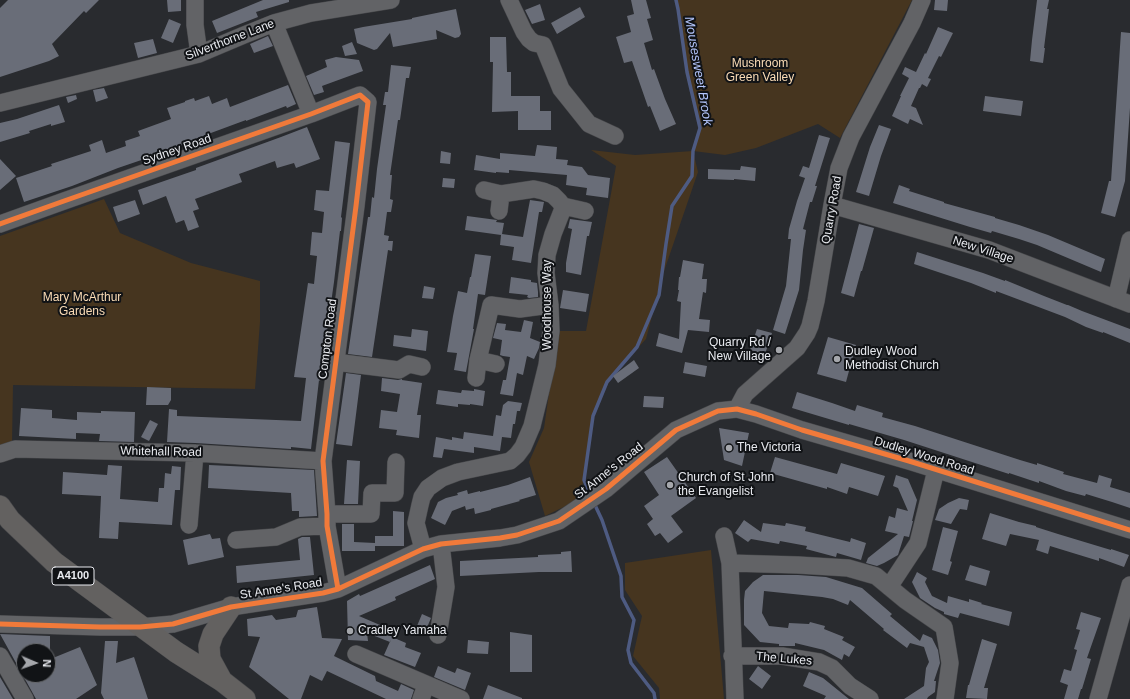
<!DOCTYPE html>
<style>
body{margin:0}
#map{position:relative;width:1130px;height:699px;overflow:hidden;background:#292b2f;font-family:Arial,sans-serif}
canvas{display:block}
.north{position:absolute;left:16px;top:643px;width:40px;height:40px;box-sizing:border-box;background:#111316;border:1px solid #67696d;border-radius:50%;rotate:92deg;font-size:11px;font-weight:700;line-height:16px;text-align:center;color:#e8eaef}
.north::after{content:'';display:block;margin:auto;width:14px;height:18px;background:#a5a7ac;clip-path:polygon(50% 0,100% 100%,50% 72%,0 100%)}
</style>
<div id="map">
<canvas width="1130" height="699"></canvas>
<div class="north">N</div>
</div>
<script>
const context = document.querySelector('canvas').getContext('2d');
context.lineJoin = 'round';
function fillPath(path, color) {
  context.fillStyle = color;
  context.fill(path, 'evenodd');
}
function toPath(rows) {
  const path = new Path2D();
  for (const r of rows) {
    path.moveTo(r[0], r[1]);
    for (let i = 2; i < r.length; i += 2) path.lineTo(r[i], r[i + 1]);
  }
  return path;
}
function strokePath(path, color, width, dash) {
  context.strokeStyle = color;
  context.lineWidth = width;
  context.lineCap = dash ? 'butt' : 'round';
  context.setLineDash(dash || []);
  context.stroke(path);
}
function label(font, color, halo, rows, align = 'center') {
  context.font = font + ' Arial,sans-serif';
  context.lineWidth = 4;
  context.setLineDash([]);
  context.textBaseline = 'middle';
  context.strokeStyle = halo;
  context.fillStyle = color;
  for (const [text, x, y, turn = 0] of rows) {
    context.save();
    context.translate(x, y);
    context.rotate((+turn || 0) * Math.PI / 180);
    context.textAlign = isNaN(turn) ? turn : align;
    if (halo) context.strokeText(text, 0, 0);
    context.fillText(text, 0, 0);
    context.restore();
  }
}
fillPath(toPath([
 [676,0,912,0,840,138,818,124,756,148,725,155,693,151,698,172,662,277,646,339,607,382,593,416,584,480,576,501,545,516,529,462,544,428,558,331,586,331,616,166,591,150,635,155,693,151,700,128,687,72,678,9],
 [104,199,120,233,191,263,260,281,260,322,255,389,13,385,12,444,0,447,0,236],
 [711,550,724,699,660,699,659,688,633,656,642,616,625,590,625,563]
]), '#46351f');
strokePath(toPath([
 [590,494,584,480,593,416,607,382,637,347,659,295,666,244,672,206,692,176,693,151,700,128,687,72,678,9,676,0],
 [594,503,602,520,621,576,622,597,634,620,628,650,631,663,654,693,655,699]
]), '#4e5b82', 3.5);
fillPath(toPath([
 [8,0,99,0,86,13,84,11,52,44,59,56,49,61,0,77,0,8],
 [167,0,181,0,181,11,168,12],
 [263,0,289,0,289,2,256,12,258,17,217,33,212,21],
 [631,0,646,0,651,18,647,19,653,40,644,43,652,70,654,69,665,99,676,124,660,131,650,106,648,107,632,61,624,63,616,37,631,32,627,16,634,14],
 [935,0,948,0,947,11,934,10],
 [1037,0,1049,0,1047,9,1049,9,1044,48,1045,48,1043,63,1030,61,1032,40],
 [540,4,545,20,532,24,525,10],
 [580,7,585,17,557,34,551,23],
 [456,9,461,34,459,37,455,38,436,30,437,39,393,47,390,33,377,49,374,50,357,43,354,29,363,27,412,19,412,18],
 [169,19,181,24,173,43,161,38],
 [938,27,953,33,941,57,939,56,928,78,931,79,927,87,922,84,920,88,919,88,911,106,916,108,923,125,910,119,908,124,892,116,901,96,900,96,909,78,902,74,905,67,916,72,925,53,926,54],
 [1121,32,1130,33,1130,108,1125,181,1115,217,1101,213,1109,181,1111,181],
 [268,36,273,46,254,53,250,44],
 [490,37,506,37,507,72,511,72,511,96,540,96,540,111,551,111,551,130,518,130,518,111,492,112,493,62,490,62],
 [153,39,157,53,138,58,134,43],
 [352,42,357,54,345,56,342,46],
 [336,57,359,60,363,71,322,86,324,92,314,95,306,76,327,67,325,60],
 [391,65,411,67,409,78,406,78,400,120,398,120,390,175,392,175,390,199,393,200,391,212,387,212,384,235,389,236,388,241,393,241,392,251,388,250,372,357,348,354,368,217,370,217,372,197,374,198,377,169,386,105,383,105,385,92,388,92],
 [288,85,296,104,287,108,286,106,246,121,246,120,192,140,193,142,161,152,162,153,118,168,72,186,24,202,16,178,52,166,51,164,91,151,89,145,102,140,106,153,126,146,125,141,140,136,138,131,171,119,167,108,185,102,185,101,194,98,195,101,209,96,212,104,227,98,230,107],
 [104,88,108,98,96,102,93,90],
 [76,95,77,99,68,103,66,97],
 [985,96,1023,101,1021,116,983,111],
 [59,105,65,122,51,126,51,124,29,131,30,133,0,142,0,123,17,119],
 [879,125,891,129,881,156,869,196,856,192,870,147],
 [307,127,320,159,296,168,294,163,277,168,275,161,239,174,242,182,195,199,199,209,193,211,199,227,188,231,184,220,176,223,166,196,143,205,138,190,196,170,196,168,281,137],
 [819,135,830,138,815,186,817,186,812,202,810,202,803,229,806,230,803,250,799,290,785,334,773,330,786,286,791,239,788,239,789,229,797,201,805,178,799,176,803,166,809,168],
 [335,141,350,143,341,217,342,218,341,231,340,231,334,282,320,381,319,380,311,449,291,447,291,449,195,443,167,442,169,409,177,410,177,416,301,421,306,378,294,377,308,283,314,284,317,256,310,255,312,232,322,233,324,212,314,210,316,190,329,191],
 [537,145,557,147,556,159,568,160,567,165,582,167,588,175,610,178,608,198,586,195,587,188,566,185,567,175,509,170,509,173,496,172,496,173,474,170,476,155,500,159,500,153,535,156],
 [441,151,451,153,450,164,440,163],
 [0,159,16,176,0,190],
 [741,166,756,168,755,181,734,179,734,180,708,179,708,169,740,170],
 [443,178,455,179,454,188,442,187],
 [899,185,910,189,909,191,944,202,944,203,995,217,995,218,1019,225,1048,235,1105,259,1101,272,1037,245,1019,239,992,231,991,233,970,227,893,203],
 [135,200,140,214,118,222,113,207],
 [530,200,544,202,542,212,539,212,531,263,512,260,514,247,500,245,501,235,465,230,467,216,497,220,496,222,504,223,502,234,523,237],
 [570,219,592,222,589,236,587,236,581,275,566,272,566,263,572,229,568,228],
 [859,224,874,228,862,271,861,271,854,297,841,293],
 [917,252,983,273,1005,281,1005,280,1044,296,1067,305,1068,305,1082,311,1130,329,1130,343,1103,332,1103,333,1086,327,1065,317,996,291,996,293,971,283,914,264],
 [475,254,491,256,485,295,478,294,473,329,474,329,466,372,454,370,457,353,447,352,453,316,458,291,467,293,470,277,471,277],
 [683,260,704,264,702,279,707,279,706,293,703,292,699,319,710,320,709,332,688,330,682,353,656,346,659,333,679,339,681,302,677,301,679,290,678,290,679,277,680,277],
 [511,277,531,280,531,282,537,283,538,292,538,297,529,298,527,297,528,295,509,293],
 [424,286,435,288,433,299,422,298],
 [563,290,589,294,586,312,560,308],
 [524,320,533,322,530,338,540,342,539,348,534,359,527,356,523,375,517,373,513,396,500,394,503,380,506,380,510,357,503,356,500,355,502,340,493,338,497,323,506,324,505,330,521,332],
 [412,329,428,331,426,351,393,346,394,335,411,337],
 [757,329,772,333,765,354,750,350],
 [828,337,856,345,846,382,817,374],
 [634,360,639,368,618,383,613,376],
 [685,362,707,366,705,377,683,373],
 [346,373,361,375,352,446,336,444],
 [382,378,398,380,402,379,402,380,422,383,417,415,421,415,419,438,396,435,397,430,379,428,381,410,397,412,400,394,381,391],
 [147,387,171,388,171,400,168,405,146,405],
 [474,389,485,391,483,406,470,404,470,405,458,404,458,407,436,404,438,390,461,393,462,390,474,391],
 [797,392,832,403,855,411,857,405,883,413,882,417,915,426,1020,460,1037,465,1037,463,1064,472,1063,474,1097,483,1099,475,1112,479,1110,487,1130,493,1130,508,1112,502,1086,494,1085,496,1066,491,1039,481,1039,483,1009,473,1009,474,904,440,849,424,849,425,792,408],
 [644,396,664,397,663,408,643,407],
 [508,401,522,403,520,411,517,411,515,424,513,424,511,438,502,437,500,451,474,447,474,453,444,449,442,458,433,457,436,437,452,440,452,437,463,439,464,432,493,436,496,415,501,416,503,405],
 [21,408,52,410,52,418,77,420,77,412,101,413,101,411,135,412,134,442,99,441,100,434,76,433,76,439,19,436],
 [150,420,158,424,149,441,141,437],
 [719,428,749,433,742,466,724,460],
 [667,457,696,498,671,516,683,532,668,543,660,533,655,536,647,524,653,519,644,506,659,495,644,472],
 [775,457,837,474,841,463,885,476,878,496,849,487,847,494,827,487,827,489,770,473],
 [347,460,360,461,358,504,344,504],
 [108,465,122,466,120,499,158,502,159,488,164,488,165,473,171,474,172,466,181,467,180,490,175,490,172,525,119,522,118,539,99,538,101,496,62,494,63,472,107,475],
 [209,465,314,470,317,516,299,517,299,511,292,511,291,493,208,488],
 [896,475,908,479,917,500,912,521,913,521,909,537,904,536,898,555,884,563,877,566,866,563,868,558,898,534,885,531,889,516,895,518,897,508,908,511,898,488,893,486],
 [530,477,536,495,519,500,520,501,491,509,491,510,475,514,474,508,466,510,465,506,452,511,445,525,431,518,438,502,446,498,458,495,457,493,467,490,468,494,480,491,480,492,508,485],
 [959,498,969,500,967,510,960,509,951,524,935,520,939,509,948,503],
 [393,511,404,512,404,546,375,546,375,536,393,536],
 [990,513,1019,522,1036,526,1036,527,1058,534,1111,550,1111,549,1129,555,1124,567,1099,558,1099,561,1050,546,1048,554,1036,550,1039,540,1010,534,1006,546,982,539],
 [744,520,761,532,763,523,785,526,786,523,806,527,805,531,850,542,851,538,866,543,861,560,837,553,836,557,806,549,807,546,780,541,779,544,751,539,748,542,735,533],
 [342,524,354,524,354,542,375,543,375,551,342,551],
 [943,527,958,531,950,561,952,562,948,575,932,570],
 [210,534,212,539,220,538,224,557,188,565,183,540],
 [302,537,310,537,314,575,237,583,236,566,300,560,298,539],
 [571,551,572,572,539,572,460,576,460,561,538,557,538,555,561,554,561,552],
 [430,565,435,579,395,597,396,600,359,616,394,631,390,642,367,633,368,641,348,640,347,601,359,594,360,596],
 [970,565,990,571,986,586,965,580],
 [917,572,927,578,925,582,932,596,947,603,948,596,969,602,969,599,982,603,981,604,1012,612,1009,626,960,613,958,618,944,614,944,612,935,608,920,598,912,582],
 [763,575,798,575,826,577,862,588,892,614,890,616,920,641,923,634,932,638,938,650,940,663,934,681,936,681,935,692,928,697,927,699,904,699,924,686,926,668,929,662,924,647,910,643,907,648,883,630,884,629,850,600,848,605,833,599,822,597,764,591,762,613,769,626,788,628,789,623,809,624,810,622,825,626,824,629,844,637,842,640,855,647,849,657,844,654,842,660,824,650,795,643,795,646,779,646,779,644,760,642,744,625,744,600,745,591,753,582],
 [317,607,322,638,342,639,334,656,375,676,376,681,398,691,401,684,414,690,411,699,386,699,327,671,322,681,310,675,301,699,289,699,249,667,260,637,248,636,247,619,272,615,276,620,296,617,298,610],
 [1081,612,1101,618,1087,658,1091,659,1082,689,1081,689,1078,699,1064,699,1068,685,1060,682,1064,669,1071,671,1077,650,1074,649,1080,630,1076,629],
 [422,614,431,618,426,630,417,626],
 [510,632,532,635,532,672,510,672],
 [0,634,50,636,50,651,24,651,24,675,48,675,48,660,80,647,97,685,76,699,36,699],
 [392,637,406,643,405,647,421,653,415,667,384,655],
 [982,639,997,644,984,688,988,688,987,699,966,698,968,685,969,685],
 [468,640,489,642,488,654,467,653],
 [105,641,118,641,116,663,134,657,148,699,104,699,101,693],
 [438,666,455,673,457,668,471,673,465,690,434,677],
 [758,666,771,676,762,689,749,679],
 [809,672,823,678,849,699,824,699,826,696,803,686],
 [0,677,13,699,0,699],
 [488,685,522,698,522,699,483,699]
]), '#696d78');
const minor = toPath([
 [195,0,195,25,199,54],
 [509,0,524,32,529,39,534,43,543,45,561,89,589,124,615,136],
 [274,23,311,114],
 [0,103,199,54,244,35,274,23,311,13,391,0],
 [484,190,501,194,499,211],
 [832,205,989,250,1130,304],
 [563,206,585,211],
 [0,224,64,201,311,114,360,95,368,102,356,206,323,461,327,514,327,526,338,589],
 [1116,299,1130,240],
 [478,360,496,364],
 [335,362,399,370,409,364,422,367],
 [476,378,478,360,491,305,520,309,550,305],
 [737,409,745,394,797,348,807,333,810,326,816,301,832,205,839,168,851,137,912,23,922,0],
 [0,454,15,449,195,453,323,461],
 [327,514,371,514,372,493,395,493,396,462],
 [189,525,195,453],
 [724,536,730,563],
 [236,540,276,537,300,527,327,526],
 [423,549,416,523,420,505,422,497,428,488,442,478,458,472,510,461,517,455,523,447,532,426,547,365,551,331,550,305,546,273,547,255,553,234,562,211,563,206,559,201,553,195,543,191,534,189,501,194],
 [889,587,918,543,936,470],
 [0,624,100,627,140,627,173,624,180,622,231,607,323,593,338,589,423,549,441,544,500,538,517,535,559,521,606,489,676,430,718,411,737,409,756,414,802,430,909,461,1130,530],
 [438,635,446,587,441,544],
 [356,654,461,699],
 [0,656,25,699],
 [732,656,782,656,819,662,832,668,850,686,870,699],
 [421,699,426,685],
 [735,699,730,563,798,565,848,568,876,576,905,600,944,627,950,663,945,699],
 [1098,699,1130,585]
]);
const major = toPath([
 [0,506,10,520,54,562,176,652,222,681,245,699],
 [222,681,210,659,209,646,213,634,231,607]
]);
strokePath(minor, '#46474a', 18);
strokePath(major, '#46474a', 22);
strokePath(minor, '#626366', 17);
strokePath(major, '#636160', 21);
strokePath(toPath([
 [0,224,64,201,311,114,360,95,368,102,356,206,323,461,327,514,327,526,338,589],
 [0,624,100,627,140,627,173,624,180,622,231,607,323,593,338,589,423,549,441,544,500,538,517,535,559,521,606,489,676,430,718,411,737,409,756,414,802,430,909,461,1130,530]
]), '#f17a3a', 5);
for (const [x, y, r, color] of [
 [779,350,4,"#a5a7ac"],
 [837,359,4,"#a5a7ac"],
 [729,448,4,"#a5a7ac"],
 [670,485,4,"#a5a7ac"],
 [350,631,4,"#a5a7ac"]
]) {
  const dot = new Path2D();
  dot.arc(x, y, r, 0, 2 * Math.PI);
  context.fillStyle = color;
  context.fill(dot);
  strokePath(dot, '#111316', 1.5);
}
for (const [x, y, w] of [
 [73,576,42]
]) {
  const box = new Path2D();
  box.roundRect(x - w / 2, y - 9, w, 18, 3);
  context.fillStyle = '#111316';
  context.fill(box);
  strokePath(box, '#e8eaef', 1);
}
label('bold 11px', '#e8eaef', null, [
 ["A4100",73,576]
]);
label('12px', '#e8eaef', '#111316', [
 ["Silverthorne Lane",230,40,-21],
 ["Sydney Road",177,150,-19],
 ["Quarry Road",832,210,-80],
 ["New Village",983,250,18],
 ["Woodhouse Way",548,305,-90],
 ["Compton Road",328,339,-83],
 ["Whitehall Road",161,452,1],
 ["Dudley Wood Road",924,456,17],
 ["St Anne's Road",609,471,-38],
 ["St Anne's Road",281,589,-9],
 ["The Lukes",784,659,5]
]);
label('12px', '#fbdcb6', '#111316', [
 ["Mushroom",760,64],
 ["Green Valley",760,78],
 ["Mary McArthur",82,298],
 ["Gardens",82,312]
]);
label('12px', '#e8eaef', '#111316', [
 ["Quarry Rd /",771,343,"right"],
 ["New Village",771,357,"right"],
 ["Dudley Wood",845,352],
 ["Methodist Church",845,366],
 ["The Victoria",737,448],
 ["Church of St John",678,478],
 ["the Evangelist",678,492],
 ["Cradley Yamaha",358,631]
], 'left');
label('italic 13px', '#b4c6fd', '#111316', [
 ["Mousesweet Brook",698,71,80]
]);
</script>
